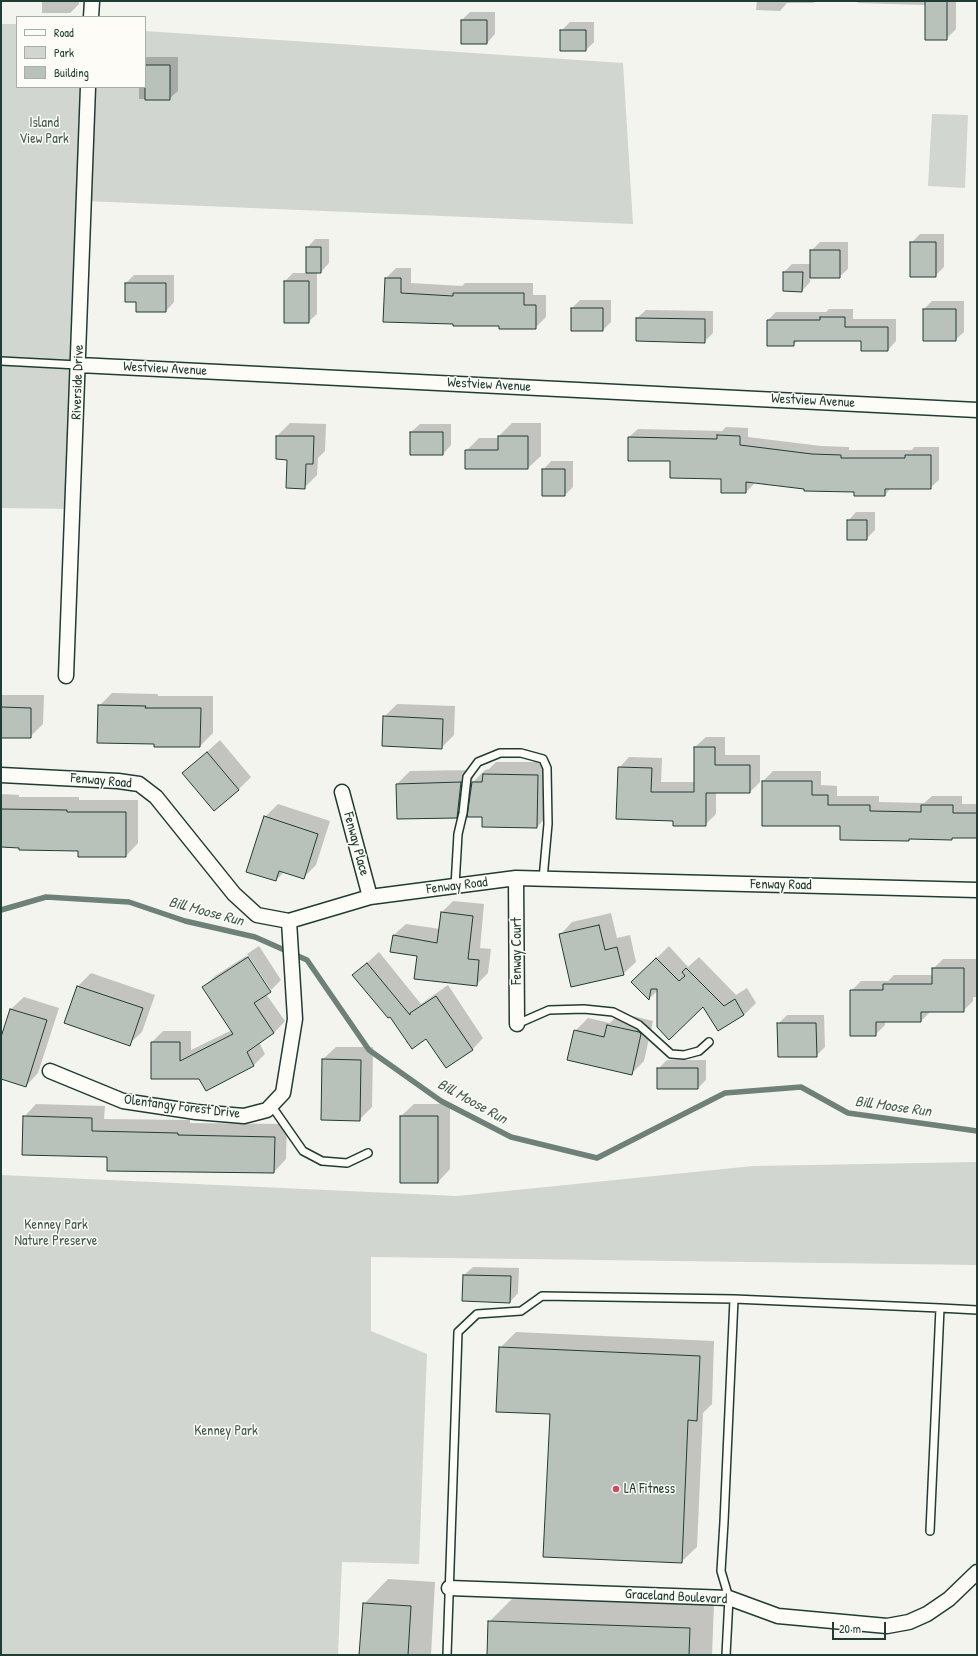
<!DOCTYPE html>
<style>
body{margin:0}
#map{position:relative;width:978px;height:1656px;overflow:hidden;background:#f4f4ef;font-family:"Patrick Hand",sans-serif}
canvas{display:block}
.frame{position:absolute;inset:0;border:2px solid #1f3d34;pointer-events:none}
.legend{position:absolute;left:16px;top:16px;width:130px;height:72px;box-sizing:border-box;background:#fdfcf7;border:1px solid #a4b0a9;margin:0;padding:5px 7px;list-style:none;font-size:12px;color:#1f3d34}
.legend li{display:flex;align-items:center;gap:8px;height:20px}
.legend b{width:20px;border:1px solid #a4b0a9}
.scale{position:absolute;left:832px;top:1622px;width:54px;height:18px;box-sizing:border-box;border:2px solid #1f3d34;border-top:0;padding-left:5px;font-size:12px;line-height:14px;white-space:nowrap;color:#1f3d34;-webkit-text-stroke:3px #fdfcf7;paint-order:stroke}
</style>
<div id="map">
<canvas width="978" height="1656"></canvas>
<div class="frame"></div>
<ul class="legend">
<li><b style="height:5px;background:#fdfcf7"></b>Road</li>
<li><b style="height:11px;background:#d1d6d1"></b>Park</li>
<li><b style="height:11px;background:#b9c1bb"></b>Building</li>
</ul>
<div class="scale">20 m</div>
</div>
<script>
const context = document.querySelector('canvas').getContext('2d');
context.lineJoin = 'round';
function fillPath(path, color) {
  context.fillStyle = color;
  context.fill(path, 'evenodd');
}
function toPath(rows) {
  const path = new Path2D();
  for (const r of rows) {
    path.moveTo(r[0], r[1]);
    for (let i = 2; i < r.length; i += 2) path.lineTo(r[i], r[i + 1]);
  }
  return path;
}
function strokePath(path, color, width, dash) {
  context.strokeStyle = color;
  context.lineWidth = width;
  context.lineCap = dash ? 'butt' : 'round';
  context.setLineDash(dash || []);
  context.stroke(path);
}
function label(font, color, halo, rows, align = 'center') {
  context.font = font + ' "Patrick Hand",sans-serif';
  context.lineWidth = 3;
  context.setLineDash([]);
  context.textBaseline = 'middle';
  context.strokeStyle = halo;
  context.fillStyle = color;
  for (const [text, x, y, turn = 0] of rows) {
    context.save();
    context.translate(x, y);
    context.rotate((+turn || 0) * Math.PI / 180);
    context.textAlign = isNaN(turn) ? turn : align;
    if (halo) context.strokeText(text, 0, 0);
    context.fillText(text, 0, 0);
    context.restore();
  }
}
fillPath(toPath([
 [1,24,17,24,17,87,145,87,145,31,623,63,633,224,85,201,73,509,1,508],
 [932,114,968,115,965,188,928,186],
 [977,1162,977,1265,371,1257,371,1331,427,1354,419,1564,342,1562,338,1655,1,1655,1,1175,457,1196,753,1166]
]), '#d1d6d1');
fillPath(toPath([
 [42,1,79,1,79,4,70,13,42,13],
 [757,1,816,1,813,3,787,3,780,11,756,10],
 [858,1,977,1,977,2,956,2,956,29,946,39,926,5,858,3],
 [470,12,495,12,495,34,487,43,462,20],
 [570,22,594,22,594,42,586,50,561,31],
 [147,57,178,57,178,91,169,99,139,99,139,87,145,87,145,59],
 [920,234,944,234,944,267,935,276,911,243],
 [315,239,329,239,329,263,321,272,317,272,317,314,308,322,285,281,293,273,307,273,307,248],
 [820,242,848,242,848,269,839,277,810,277,810,282,802,291,784,272,792,264,811,264,811,251],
 [396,268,411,268,411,283,462,286,465,283,533,283,533,295,546,295,546,317,535,328,500,325,384,321,386,278],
 [134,275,174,275,174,302,166,311,126,283],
 [580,300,611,300,611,322,603,330,572,308],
 [932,301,964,301,964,332,955,340,924,309],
 [829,309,853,309,853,319,896,319,896,341,888,350,862,340,798,340,793,345,768,320,776,312,826,312],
 [646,310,713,311,713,333,704,342,637,340,637,318],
 [290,423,326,424,325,451,318,458,317,475,304,488,288,459,277,458,277,436],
 [512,423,541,423,541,456,528,468,466,451,479,438,499,438,499,436],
 [420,424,451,424,451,445,443,454,411,432],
 [726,427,748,428,748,437,821,446,849,447,849,450,912,450,914,447,939,447,939,480,930,488,891,488,885,495,805,488,754,482,754,484,746,492,722,478,671,460,629,437,638,429,722,431],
 [551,461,573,461,573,487,565,495,543,470],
 [856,512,875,512,875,530,866,539,848,521],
 [112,693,158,694,158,696,213,696,213,733,200,746,155,746,155,743,99,706],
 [1,695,44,695,43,724,30,737,1,736],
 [397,704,455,706,454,735,441,748,384,717],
 [706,737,725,737,725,755,760,755,760,782,750,792,716,792,716,814,705,825,674,820,619,768,629,757,662,758,661,782,695,782,695,747],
 [220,740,251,777,238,790,184,773],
 [496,762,550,762,549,814,537,827,483,816,470,803,456,817,397,784,410,771,474,770,472,783,485,770,489,769],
 [773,771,821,771,821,785,837,786,837,796,879,796,879,802,924,803,932,796,962,796,962,804,977,804,977,837,953,837,952,839,911,838,909,840,841,825,763,781],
 [1,794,19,795,19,797,79,797,79,800,138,800,138,843,126,856,79,850,1,846],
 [278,804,330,821,316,865,303,878,284,872,276,880,265,817],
 [453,901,484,904,480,948,491,949,488,973,476,985,418,955,394,935,406,924,440,929,442,912],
 [611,913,617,938,630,935,636,962,623,974,560,935,572,922],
 [259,946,281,980,270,991,266,994,285,1021,274,1033,259,1042,265,1054,254,1065,206,1090,200,1078,152,1042,163,1031,191,1031,191,1050,232,1030,204,987,215,976,246,956,268,990,271,990,247,954],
 [669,946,688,967,699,957,736,995,747,988,756,1003,744,1015,718,1030,703,1005,658,990,649,999,632,982],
 [379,952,421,1004,448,985,483,1038,472,1050,427,1038,390,1016,354,975],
 [943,959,977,959,977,997,973,997,973,1001,963,1011,931,1011,921,1021,885,1021,885,1025,875,1035,851,991,861,981,888,981,894,975,933,975,933,969],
 [91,973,155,995,142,1032,129,1044,66,1023,78,986],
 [24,997,59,1008,38,1073,26,1086,1,1078,1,1041,11,1009],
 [620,1013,653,1021,644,1061,631,1074,575,1031,588,1018,610,1023],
 [787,1015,824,1015,825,1047,816,1056,778,1024],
 [336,1047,373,1047,372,1107,359,1120,323,1059],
 [667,1060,706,1060,706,1080,698,1088,658,1069],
 [36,1104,105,1106,104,1119,190,1120,190,1123,287,1124,286,1159,274,1172,108,1156,24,1117],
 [414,1104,450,1104,450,1169,438,1182,401,1116],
 [473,1267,519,1268,518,1293,510,1302,463,1300,464,1275],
 [516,1332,714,1341,712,1404,703,1413,697,1547,681,1562,551,1413,500,1348],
 [388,1579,435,1582,431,1655,360,1655,364,1604],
 [514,1597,714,1604,712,1655,488,1655,489,1622]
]), '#0003');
strokePath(toPath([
 [1,910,46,897,129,902,185,921,255,937,307,960,369,1050,441,1101,511,1137,597,1158,725,1093,801,1087,848,1113,977,1131]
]), '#6e8179', 5.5);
const building = toPath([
 [925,1,947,1,947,40,925,40,925,1],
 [461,20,487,20,487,44,461,44,461,20],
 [560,30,586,30,586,51,560,51,560,30],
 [145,65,170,65,170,100,145,100,145,65],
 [910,242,936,242,936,277,910,277,910,242],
 [306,247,321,247,321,273,306,273,306,247],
 [810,250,840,250,840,278,810,278,810,250],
 [783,272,803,272,802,292,783,291,783,272],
 [385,278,401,278,401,293,453,296,453,293,524,293,524,305,536,305,536,329,499,329,499,326,453,326,453,324,383,322,385,278],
 [284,281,309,281,309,323,284,323,284,281],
 [125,283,166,283,166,312,136,312,136,302,125,302,125,283],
 [571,308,603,308,603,331,571,331,571,308],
 [923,309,956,309,956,341,923,341,923,309],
 [820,317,845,317,845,327,888,327,888,351,861,351,861,341,794,341,794,346,767,346,767,320,820,320,820,317],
 [636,318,705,319,705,343,636,341,636,318],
 [410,432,443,432,443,455,410,455,410,432],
 [717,435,740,436,740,445,812,454,841,455,841,458,905,458,905,455,931,455,931,489,885,489,885,496,854,496,854,492,804,491,804,489,746,482,746,493,721,493,721,479,670,478,670,461,628,461,628,437,717,439,717,435],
 [276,436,314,436,313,464,306,464,305,489,286,488,287,460,276,459,276,436],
 [498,436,528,436,528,469,465,469,465,450,498,450,498,436],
 [542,469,565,469,565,496,542,496,542,469],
 [847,520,867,520,867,540,847,540,847,520],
 [98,705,146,706,145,708,201,708,200,747,154,747,154,744,97,743,98,705],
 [1,707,31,708,31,738,1,738,1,707],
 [383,716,443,719,442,749,382,746,383,716],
 [694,747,715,747,715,765,750,765,750,793,706,793,706,826,673,826,673,821,616,819,618,767,652,768,651,792,694,792,694,747],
 [207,752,239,790,214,811,182,773,207,752],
 [483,774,538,775,537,828,482,827,482,817,467,817,472,782,482,782,483,774],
 [762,781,812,781,812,795,828,795,828,805,870,805,870,811,921,812,921,805,953,805,953,813,977,813,977,838,952,838,952,840,909,839,909,841,840,840,840,826,762,826,762,781],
 [461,782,457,818,397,819,396,784,461,782],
 [1,809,67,810,67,812,126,812,126,857,78,857,78,851,19,850,19,848,1,847,1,809],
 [264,816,318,834,304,879,279,871,276,881,246,872,264,816],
 [441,912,473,916,468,959,479,960,477,986,414,979,417,956,390,952,393,935,437,943,441,912],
 [599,925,605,950,617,947,624,975,571,987,559,934,599,925],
 [248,957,271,992,254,1003,274,1033,247,1052,254,1066,206,1091,199,1079,151,1079,151,1042,180,1042,180,1061,233,1034,202,987,248,957],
 [656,958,679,981,685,976,682,972,686,968,724,1006,735,999,744,1015,718,1031,703,1007,669,1040,657,1027,657,989,651,989,649,1000,631,982,656,958],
 [367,963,410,1015,410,1013,436,996,473,1050,446,1068,426,1039,412,1049,390,1017,388,1018,352,975,367,963],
 [932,968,964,968,964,1012,921,1012,921,1022,876,1022,876,1036,850,1036,850,990,883,990,883,984,932,984,932,968],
 [77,986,143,1008,130,1046,64,1023,77,986],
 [10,1009,47,1020,26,1087,1,1079,1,1037,10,1009],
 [777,1023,816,1023,817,1057,778,1057,777,1023],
 [607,1025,639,1032,641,1034,632,1075,567,1060,574,1030,604,1037,607,1025],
 [322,1059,361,1060,360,1121,321,1120,322,1059],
 [657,1068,698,1068,698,1089,657,1089,657,1068],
 [23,1116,92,1118,92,1131,178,1133,178,1135,275,1137,274,1173,107,1171,107,1157,22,1155,23,1116],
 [400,1116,438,1116,438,1183,400,1183,400,1116],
 [463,1275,511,1276,510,1303,462,1301,463,1275],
 [499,1347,700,1356,697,1421,688,1420,682,1563,543,1557,550,1414,496,1412,499,1347],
 [363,1603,411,1606,408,1655,359,1655,363,1603],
 [488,1621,690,1628,689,1655,487,1655,488,1621]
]);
fillPath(building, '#b9c1bb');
strokePath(building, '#1f3d34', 1);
const service = toPath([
 [1,361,78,365],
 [455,886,458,834,463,813,467,777,478,762,500,753,521,753,543,759,547,768,548,824,543,879],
 [517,1024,549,1010,584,1009,613,1012,639,1025,671,1054,684,1055,699,1051,709,1042],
 [271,1105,303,1151,322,1161,347,1163,368,1153],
 [940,1308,977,1310],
 [447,1655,458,1332,477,1314,521,1311,542,1296,734,1299],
 [726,1655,729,1598,721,1571,724,1522,734,1299,940,1308,930,1531]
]);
const minor = toPath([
 [91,17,92,1],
 [79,365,977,410],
 [66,676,88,87],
 [1,775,118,781,139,784,156,797,234,894,257,915,289,921,370,897,516,878,977,890],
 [342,792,370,897],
 [516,878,517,1024],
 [50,1071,123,1101,196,1112,244,1116,267,1110,283,1093,295,1019,289,921],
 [449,1588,729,1598,778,1616,887,1626,909,1622,927,1614,949,1599,977,1572]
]);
strokePath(service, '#1f3d34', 10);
strokePath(minor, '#1f3d34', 17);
strokePath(service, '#fdfcf7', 7);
strokePath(minor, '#fdfcf7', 14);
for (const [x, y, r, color] of [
 [616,1489,4,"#d1495b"]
]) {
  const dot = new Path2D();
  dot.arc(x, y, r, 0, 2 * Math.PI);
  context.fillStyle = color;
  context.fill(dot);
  strokePath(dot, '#fdfcf7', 1.5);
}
label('14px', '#435c53', '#fdfcf7', [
 ["Island",44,123],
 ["View Park",44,139],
 ["Kenney Park",56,1225],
 ["Nature Preserve",56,1241],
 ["Kenney Park",226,1431]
]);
label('14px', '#1f3d34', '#fdfcf7', [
 ["Westview Avenue",165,369,3],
 ["Riverside Drive",78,382,-88],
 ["Westview Avenue",489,385,3],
 ["Westview Avenue",813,401,3],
 ["Fenway Road",101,781,5],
 ["Fenway Place",356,844,75],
 ["Fenway Road",781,885,1],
 ["Fenway Road",457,886,-7],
 ["Fenway Court",517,951,-90],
 ["Olentangy Forest Drive",182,1107,7],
 ["Graceland Boulevard",676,1597,3]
]);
label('14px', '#1f3d34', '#fdfcf7', [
 ["LA Fitness",624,1489]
], 'left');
label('italic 15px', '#475f56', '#fdfcf7', [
 ["Bill Moose Run",206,912,15],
 ["Bill Moose Run",472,1102,29],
 ["Bill Moose Run",893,1107,8]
]);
</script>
